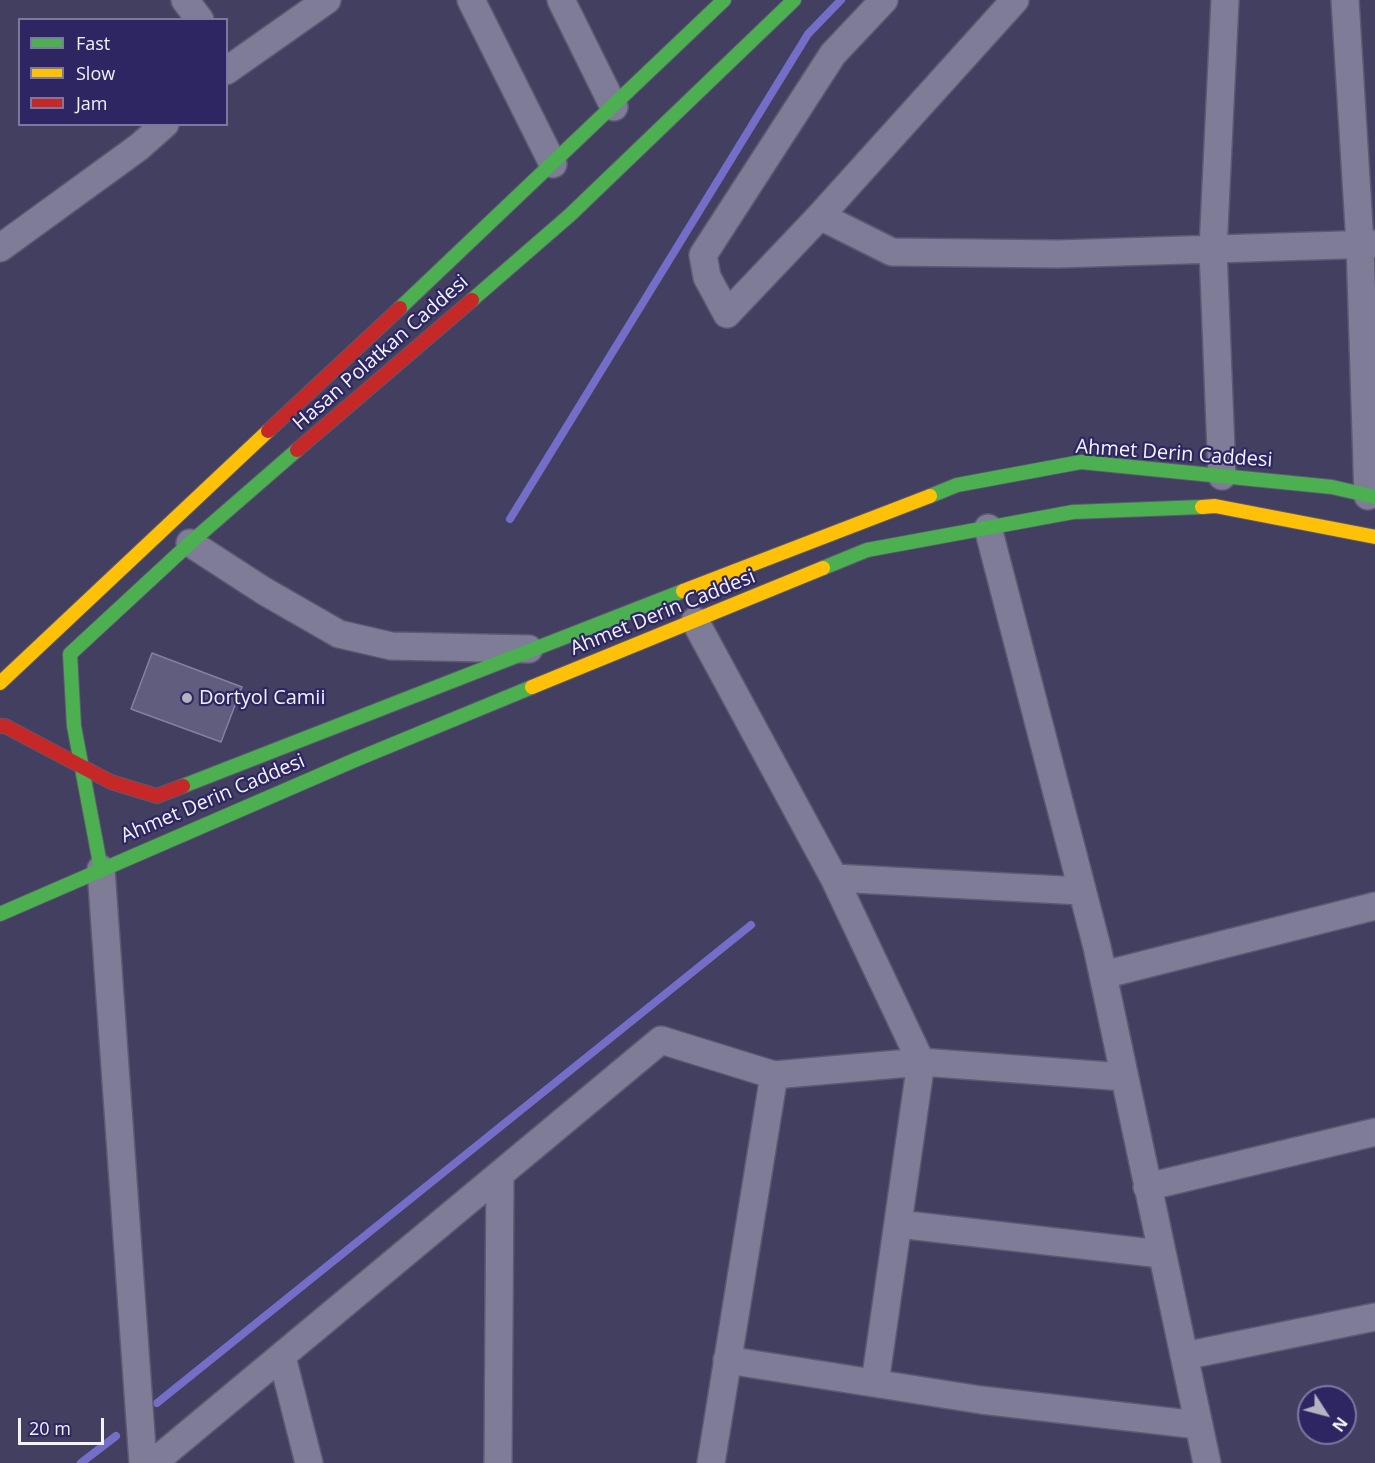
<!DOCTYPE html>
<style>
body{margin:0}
#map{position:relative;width:1375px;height:1463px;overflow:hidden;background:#423f61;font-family:"Open Sans",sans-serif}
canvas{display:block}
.legend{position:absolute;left:18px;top:18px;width:210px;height:108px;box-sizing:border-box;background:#2e2663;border:2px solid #7c789f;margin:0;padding:8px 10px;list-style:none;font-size:18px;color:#f2f2fa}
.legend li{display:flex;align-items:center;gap:12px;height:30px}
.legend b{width:30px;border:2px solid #7c789f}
.north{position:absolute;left:1297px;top:1385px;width:60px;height:60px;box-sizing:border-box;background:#2e2663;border:2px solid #7c789f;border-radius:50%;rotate:126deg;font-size:16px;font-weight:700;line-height:24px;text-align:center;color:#f2f2fa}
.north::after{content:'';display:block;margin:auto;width:21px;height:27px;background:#b4b3c4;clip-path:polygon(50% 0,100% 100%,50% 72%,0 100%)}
.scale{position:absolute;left:18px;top:1418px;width:86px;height:27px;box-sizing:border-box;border:3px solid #f2f2fa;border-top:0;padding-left:8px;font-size:18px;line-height:21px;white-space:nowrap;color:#f2f2fa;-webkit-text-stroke:4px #2e2663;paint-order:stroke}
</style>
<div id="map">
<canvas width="1375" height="1463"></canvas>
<ul class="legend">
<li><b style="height:8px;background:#4caf50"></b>Fast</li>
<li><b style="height:8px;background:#ffc107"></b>Slow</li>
<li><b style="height:8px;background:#c62828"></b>Jam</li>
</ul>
<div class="north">N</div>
<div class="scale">20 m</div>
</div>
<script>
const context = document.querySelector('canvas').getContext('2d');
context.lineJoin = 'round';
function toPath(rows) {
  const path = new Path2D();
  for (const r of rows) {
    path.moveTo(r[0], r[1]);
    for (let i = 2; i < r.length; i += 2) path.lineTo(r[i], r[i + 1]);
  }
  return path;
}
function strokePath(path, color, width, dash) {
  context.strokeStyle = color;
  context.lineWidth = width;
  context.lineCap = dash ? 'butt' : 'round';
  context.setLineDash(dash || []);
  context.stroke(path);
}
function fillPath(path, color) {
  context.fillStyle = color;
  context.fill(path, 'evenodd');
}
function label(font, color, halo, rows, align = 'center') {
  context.font = font + ' "Open Sans",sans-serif';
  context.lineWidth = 4.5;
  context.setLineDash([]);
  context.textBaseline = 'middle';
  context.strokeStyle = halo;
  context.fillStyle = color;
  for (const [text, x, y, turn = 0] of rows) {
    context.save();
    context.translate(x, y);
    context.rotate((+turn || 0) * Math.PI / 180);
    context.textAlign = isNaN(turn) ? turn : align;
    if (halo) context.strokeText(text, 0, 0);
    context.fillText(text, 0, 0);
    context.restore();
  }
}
strokePath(toPath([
 [510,519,808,34,841,0],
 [157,1403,751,925],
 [81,1463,116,1436]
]), '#746ec8', 8);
const building = toPath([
 [152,653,242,687,221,742,131,709,152,653]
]);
fillPath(building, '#605d7e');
strokePath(building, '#8482a0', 1.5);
const street = toPath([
 [185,0,200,20],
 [471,0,553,164],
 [561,0,614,107],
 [884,0,833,54,703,255,707,277,727,314,820,216,1015,0],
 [1345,0,1360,244,1368,496],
 [226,71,327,0],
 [820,216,892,252,1058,254,1375,244],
 [0,248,139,147,165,124],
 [1222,476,1213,249,1225,0],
 [988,528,1097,947,1207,1463],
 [190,543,264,591,339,634,391,646,529,649],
 [695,621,834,878,921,1062,1124,1077],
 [101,869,143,1463],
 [834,878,1082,891],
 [1103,975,1375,906],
 [1147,1187,1375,1132],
 [898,1224,1161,1254],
 [1184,1356,1375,1317],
 [282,1357,309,1463],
 [727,1360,981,1400,1198,1425],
 [153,1463,661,1040,774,1075],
 [498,1463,500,1174],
 [711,1463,774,1075,921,1062,875,1383]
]);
const fast = toPath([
 [472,300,570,215,794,0],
 [400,308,724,0],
 [930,496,957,485,1081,462,1332,487,1375,497],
 [823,568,867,550,1073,512,1202,507],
 [183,786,683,591],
 [101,869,74,726,70,654,190,543,297,450],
 [0,914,355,760,532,687]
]);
const slow = toPath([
 [1202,507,1215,506,1375,537],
 [683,591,930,496],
 [0,683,268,431],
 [532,687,823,568]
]);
const jam = toPath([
 [268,431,400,308],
 [297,450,472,300],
 [0,726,5,726,111,782,157,796,183,786]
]);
strokePath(street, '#5c5970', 30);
strokePath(fast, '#5c5970', 16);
strokePath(slow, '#5c5970', 16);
strokePath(jam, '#5c5970', 16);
strokePath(street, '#7e7c97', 27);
strokePath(fast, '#4caf50', 14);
strokePath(slow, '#ffc107', 14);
strokePath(jam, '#c62828', 14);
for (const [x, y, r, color] of [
 [187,698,6,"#b4b3c4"]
]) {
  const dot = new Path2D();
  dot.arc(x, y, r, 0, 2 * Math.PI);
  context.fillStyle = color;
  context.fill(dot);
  strokePath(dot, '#2e2663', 2);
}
label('20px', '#f2f2fa', '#2e2663', [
 ["Hasan Polatkan Caddesi",381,353,-41],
 ["Ahmet Derin Caddesi",1174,454,4],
 ["Ahmet Derin Caddesi",663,613,-22],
 ["Ahmet Derin Caddesi",213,799,-23]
]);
label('20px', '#f2f2fa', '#2e2663', [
 ["Dortyol Camii",199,698]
], 'left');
</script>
